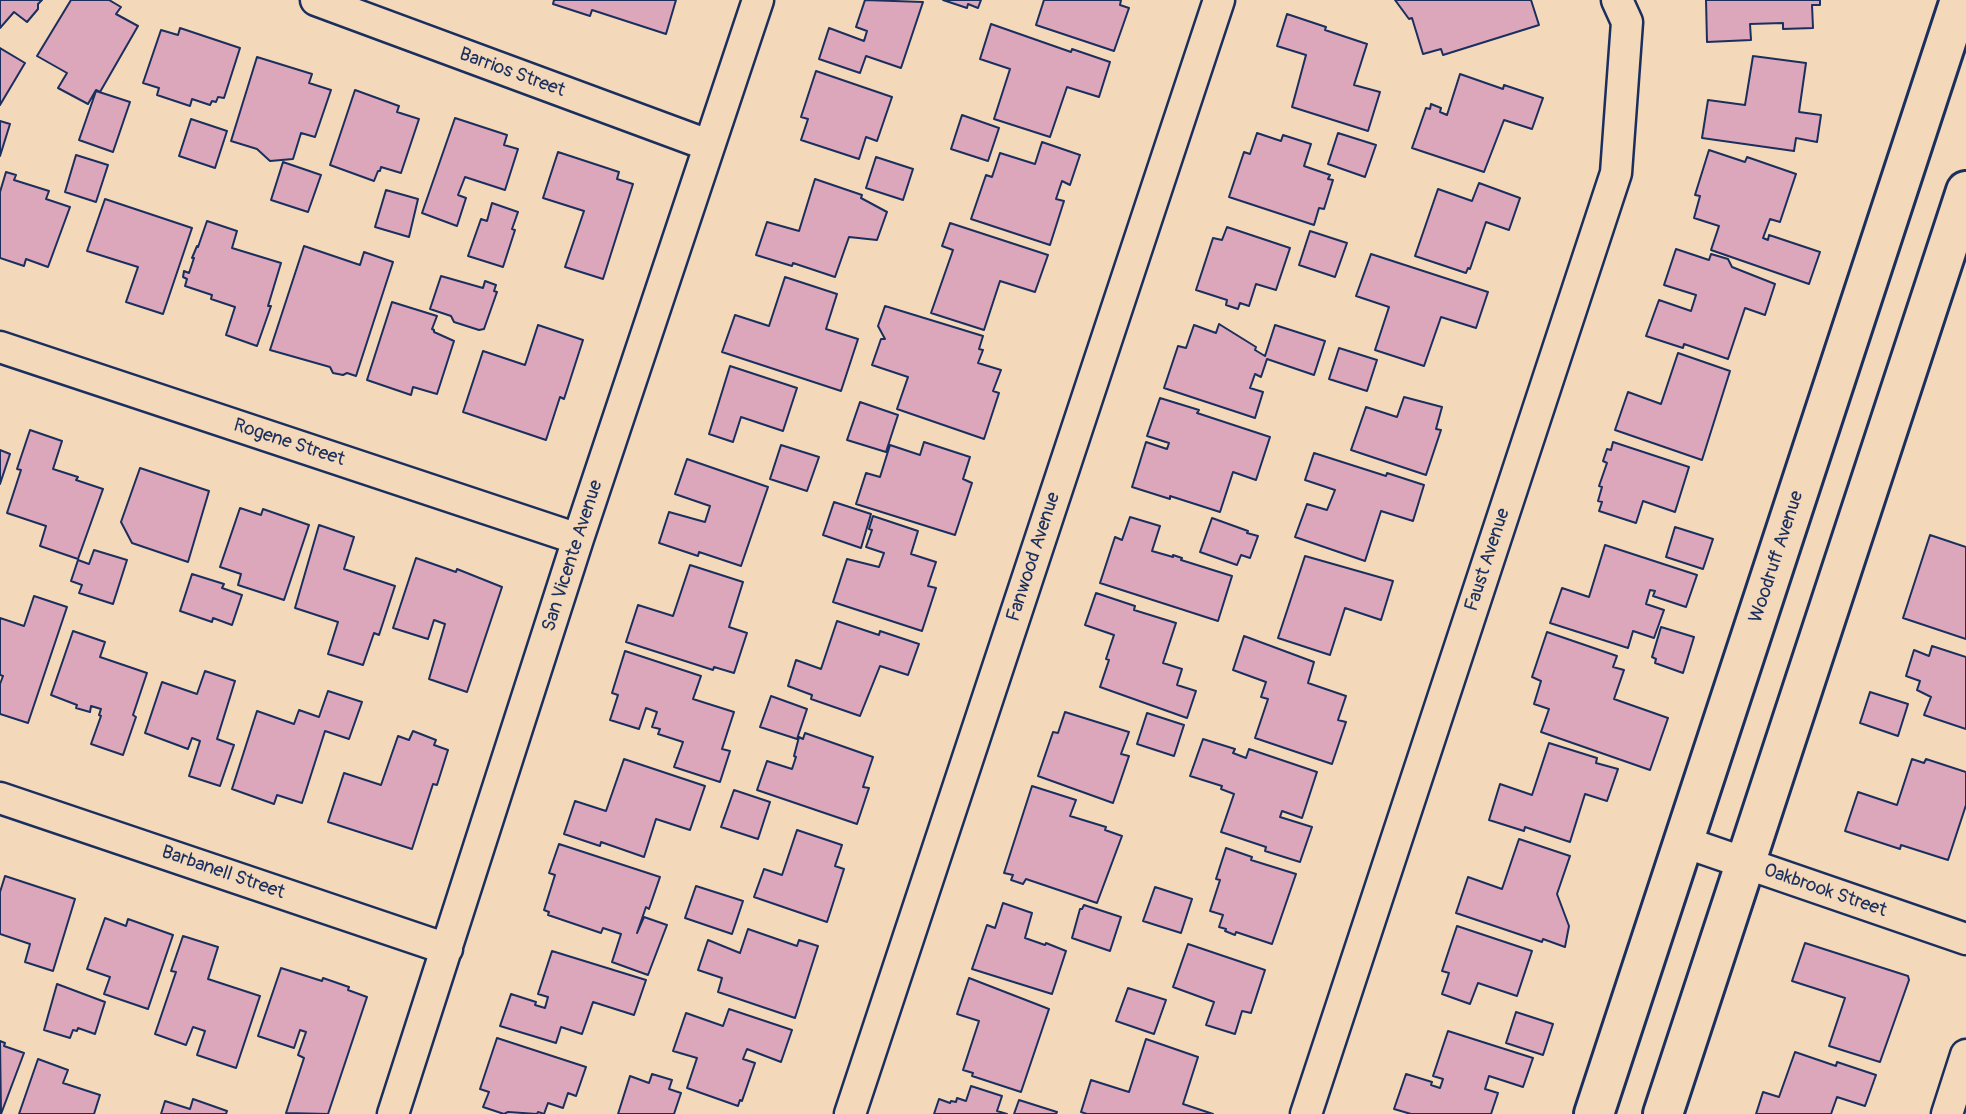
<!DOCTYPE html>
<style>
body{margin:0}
canvas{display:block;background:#f4d8ba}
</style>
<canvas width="1966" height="1114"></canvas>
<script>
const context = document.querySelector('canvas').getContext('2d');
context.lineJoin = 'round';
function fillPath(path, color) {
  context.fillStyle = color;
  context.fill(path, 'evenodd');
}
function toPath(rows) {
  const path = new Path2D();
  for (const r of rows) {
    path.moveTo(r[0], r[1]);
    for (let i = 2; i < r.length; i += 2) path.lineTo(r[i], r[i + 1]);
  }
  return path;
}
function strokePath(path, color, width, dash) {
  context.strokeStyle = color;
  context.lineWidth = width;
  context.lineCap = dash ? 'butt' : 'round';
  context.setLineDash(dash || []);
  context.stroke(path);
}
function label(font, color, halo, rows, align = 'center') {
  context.font = font + ' Pangolin,sans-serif';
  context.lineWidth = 5;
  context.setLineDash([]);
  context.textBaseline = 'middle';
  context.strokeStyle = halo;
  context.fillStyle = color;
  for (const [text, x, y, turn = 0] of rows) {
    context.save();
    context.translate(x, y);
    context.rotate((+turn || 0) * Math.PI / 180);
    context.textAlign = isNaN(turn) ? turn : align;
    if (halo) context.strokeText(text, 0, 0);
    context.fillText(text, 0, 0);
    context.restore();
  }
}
const building = toPath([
 [0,0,42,0,38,4,38,9,27,22,14,12,0,28,0,0],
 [71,0,109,0,121,7,116,14,138,26,100,92,96,90,88,104,58,88,67,73,37,56,71,0],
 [554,0,676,0,666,34,592,10,590,16,553,4,554,0],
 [865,0,923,2,901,68,866,56,860,73,819,59,829,28,864,41,867,31,856,27,865,0],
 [943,0,981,0,978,8,968,4,967,8,943,0],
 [1044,0,1121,0,1120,5,1129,8,1114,51,1036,25,1044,0],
 [1395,0,1531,0,1539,25,1443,55,1441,49,1423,54,1412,18,1409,19,1395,0],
 [1706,0,1820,0,1820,5,1812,5,1813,28,1783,29,1783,23,1750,24,1751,40,1707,42,1706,0],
 [1287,14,1326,27,1325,30,1367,44,1354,85,1380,92,1368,131,1292,107,1306,55,1277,46,1287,14],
 [991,24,1071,52,1072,49,1110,62,1099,97,1067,87,1050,137,994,119,1010,69,980,59,991,24],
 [180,28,240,48,224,98,218,97,216,102,212,101,210,105,192,99,190,106,157,95,159,88,143,83,161,30,178,35,180,28],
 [0,48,25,63,0,105,0,48],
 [1753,56,1806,63,1799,112,1821,115,1817,142,1796,138,1794,151,1702,138,1708,100,1745,105,1753,56],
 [257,57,312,74,309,83,331,90,315,137,301,133,293,159,270,161,257,149,231,141,257,57],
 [816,71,892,97,877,141,866,137,859,159,801,140,808,119,801,117,816,71],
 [1460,74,1503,89,1504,85,1543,98,1532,129,1504,120,1484,172,1412,148,1426,108,1430,109,1431,104,1441,108,1440,112,1447,115,1460,74],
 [355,90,399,106,397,112,419,119,401,173,381,167,380,171,378,171,374,181,330,165,355,90],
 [96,91,130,102,113,152,79,140,96,91],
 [962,115,999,128,988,161,951,149,962,115],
 [455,118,507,135,504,145,518,149,505,190,465,177,458,195,466,198,457,226,422,213,455,118],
 [191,119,227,131,215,168,179,156,191,119],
 [0,121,10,124,0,156,0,121],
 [1257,133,1281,141,1283,135,1311,144,1304,166,1330,175,1328,179,1333,180,1324,209,1319,208,1314,225,1229,197,1244,152,1250,154,1257,133],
 [1338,133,1376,145,1365,177,1328,164,1338,133],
 [1042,142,1080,155,1070,185,1062,181,1056,199,1064,201,1050,245,971,219,986,175,992,177,1000,153,1035,164,1042,142],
 [1709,150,1745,162,1747,157,1796,174,1780,222,1770,219,1763,238,1768,240,1769,235,1820,252,1809,284,1711,250,1719,226,1694,218,1700,196,1695,195,1709,150],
 [558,152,619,172,617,179,633,184,603,279,565,267,584,211,543,198,558,152],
 [76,155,108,165,96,202,65,192,76,155],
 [876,157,913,169,903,200,866,188,876,157],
 [283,162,321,175,308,212,271,200,283,162],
 [6,172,16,175,14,180,49,191,46,199,70,207,48,267,26,259,24,266,0,258,0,192,6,172],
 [815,179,862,195,861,198,887,212,877,240,849,237,835,277,793,263,792,266,756,255,767,222,799,231,815,179],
 [1479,183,1520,198,1509,230,1486,222,1470,269,1468,268,1466,273,1415,256,1438,189,1472,201,1479,183],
 [386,190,418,199,409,237,375,227,386,190],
 [105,199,192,228,163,314,126,302,138,267,87,251,105,199],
 [492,203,518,212,512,229,515,230,503,267,468,256,481,219,487,221,492,203],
 [207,221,237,231,232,248,281,263,268,306,271,306,257,346,226,335,235,307,211,299,212,295,185,286,187,279,183,277,184,271,189,273,194,258,192,258,197,246,198,247,207,221],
 [950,223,1048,255,1035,292,1000,281,984,330,931,313,953,250,942,246,950,223],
 [1227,227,1290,248,1276,290,1256,284,1249,306,1240,303,1238,309,1226,305,1227,300,1196,290,1213,238,1222,240,1227,227],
 [1310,231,1347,243,1335,277,1299,265,1310,231],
 [304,246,360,265,364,252,393,262,356,376,347,373,343,375,333,373,330,367,270,350,304,246],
 [1676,249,1709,260,1711,254,1728,259,1732,267,1775,284,1765,315,1745,308,1728,359,1684,344,1683,348,1646,336,1659,300,1691,311,1696,295,1664,285,1676,249],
 [1371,254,1488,292,1476,328,1441,317,1424,366,1375,350,1389,307,1356,296,1371,254],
 [441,276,483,288,485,281,496,285,494,291,497,292,484,329,479,330,454,322,451,316,430,309,441,276],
 [785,277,837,294,826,329,858,339,841,391,722,352,735,315,769,326,785,277],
 [392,302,437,316,432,329,434,330,434,332,454,341,437,394,413,387,411,395,367,380,392,302],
 [885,306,983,336,979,349,983,350,978,363,1001,370,993,391,999,393,984,439,897,409,908,377,872,365,881,339,885,339,878,326,885,306],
 [1219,324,1256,347,1255,350,1265,356,1275,325,1325,341,1314,375,1267,359,1261,377,1255,374,1250,388,1263,392,1255,418,1164,388,1178,346,1186,348,1194,325,1216,333,1219,324],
 [538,325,583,340,564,399,560,397,546,440,463,412,483,351,525,365,538,325],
 [1339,348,1377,360,1367,391,1329,379,1339,348],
 [1678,353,1730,371,1702,460,1615,430,1628,392,1661,404,1678,353],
 [730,366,797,388,783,431,741,417,733,442,709,434,730,366],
 [1404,397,1442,407,1436,429,1441,430,1426,475,1351,450,1366,407,1397,417,1404,397],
 [1160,398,1199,410,1197,413,1270,437,1256,480,1233,472,1220,512,1170,496,1170,499,1132,487,1146,442,1167,449,1169,443,1147,436,1160,398],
 [860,402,898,415,886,452,847,440,860,402],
 [30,430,62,441,53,469,78,477,76,480,103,489,78,559,40,546,46,526,7,513,21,470,17,469,30,430],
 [924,442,970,457,963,479,972,483,955,535,856,504,866,473,880,477,890,445,920,455,924,442],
 [1613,442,1689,467,1675,512,1643,501,1636,523,1599,511,1602,502,1598,501,1602,487,1599,486,1607,463,1603,461,1607,449,1611,450,1613,442],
 [781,445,819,457,807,491,770,479,781,445],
 [0,450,10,454,0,484,0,450],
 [1314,453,1386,476,1387,473,1424,485,1413,521,1381,511,1365,561,1295,537,1307,504,1327,510,1335,490,1305,480,1314,453],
 [687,459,768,487,741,566,699,552,698,556,659,543,669,512,705,522,710,506,675,494,687,459],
 [140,468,209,491,188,562,132,543,121,522,140,468],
 [834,502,871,514,861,548,823,535,834,502],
 [240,508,261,515,263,509,309,525,284,600,238,585,241,574,220,567,240,508],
 [873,516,918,531,911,554,936,562,928,586,936,588,922,631,833,602,847,559,879,567,884,553,866,547,872,530,869,529,873,516],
 [1130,517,1160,526,1152,551,1173,557,1173,555,1182,558,1181,560,1232,576,1218,621,1100,583,1115,537,1122,540,1130,517],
 [1212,518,1248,531,1247,533,1258,536,1250,558,1241,555,1237,565,1200,552,1212,518],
 [319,525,354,537,344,569,395,586,379,635,374,633,363,665,328,654,338,622,295,608,319,525],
 [1675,527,1713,539,1703,569,1666,557,1675,527],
 [1930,535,1966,547,1966,639,1903,618,1930,535],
 [1605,545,1697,575,1686,607,1653,596,1655,591,1650,590,1646,604,1664,610,1654,638,1633,631,1628,648,1550,623,1562,588,1589,597,1605,545],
 [94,550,127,560,113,604,79,593,82,585,71,581,78,560,89,564,94,550],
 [1305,556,1393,581,1381,620,1345,608,1330,655,1278,638,1305,556],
 [416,558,456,572,457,569,502,587,467,692,429,679,445,624,434,620,428,639,393,628,416,558],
 [690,565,743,582,729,627,747,633,734,673,714,667,713,670,626,642,638,605,673,616,690,565],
 [192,574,224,584,222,588,242,595,232,625,213,618,212,622,180,611,192,574],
 [1096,593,1135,606,1134,610,1176,623,1163,663,1182,669,1177,685,1196,691,1187,718,1100,687,1109,660,1106,659,1114,635,1085,625,1096,593],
 [34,596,67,607,28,723,0,714,0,684,3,676,0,675,0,618,24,626,34,596],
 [837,621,879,635,880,631,919,644,908,675,880,666,860,716,811,699,812,695,788,686,796,660,821,669,837,621],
 [1661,627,1694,637,1683,673,1655,663,1656,659,1652,657,1661,627],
 [73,631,105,642,100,657,147,673,133,715,136,717,123,755,91,744,101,716,99,715,101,709,91,706,90,712,76,708,77,705,51,695,73,631],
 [1547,632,1617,656,1613,667,1624,670,1614,699,1668,718,1650,770,1541,732,1549,709,1534,704,1541,681,1532,677,1547,632],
 [1244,636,1314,662,1308,683,1346,696,1338,720,1346,722,1332,764,1255,738,1268,699,1261,697,1266,682,1233,670,1244,636],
 [1932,646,1966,657,1966,729,1924,715,1931,697,1917,690,1920,681,1906,676,1914,650,1929,656,1932,646],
 [625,651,701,676,693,699,734,712,722,749,730,751,720,782,674,767,683,742,658,734,660,729,652,727,657,712,646,708,639,729,610,720,618,695,612,693,625,651],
 [205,671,235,681,217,739,234,745,220,786,189,776,200,741,192,738,188,749,145,733,162,682,197,694,205,671],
 [328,691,362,702,349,739,325,731,302,803,277,795,274,804,232,789,257,711,294,724,299,710,319,717,328,691],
 [1870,692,1908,704,1898,736,1860,723,1870,692],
 [771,696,807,709,797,739,760,727,771,696],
 [1065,712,1129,732,1121,754,1129,756,1113,803,1038,776,1053,732,1058,733,1065,712],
 [1147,713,1184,725,1174,756,1137,744,1147,713],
 [413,731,436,740,434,745,448,750,437,785,433,784,412,849,328,822,344,773,381,785,398,736,409,740,413,731],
 [805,733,873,757,863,787,869,788,857,824,757,790,767,761,792,769,796,757,794,756,799,737,803,739,805,733],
 [1203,739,1235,749,1233,753,1246,758,1249,749,1317,772,1302,818,1282,811,1280,817,1312,827,1300,862,1265,851,1266,847,1221,832,1234,794,1221,789,1222,786,1190,776,1203,739],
 [1549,743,1597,758,1596,763,1618,769,1607,801,1585,794,1570,842,1525,827,1524,831,1489,820,1500,784,1532,795,1549,743],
 [624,759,705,786,690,830,656,819,644,857,601,842,600,846,564,834,575,801,606,811,624,759],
 [1912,759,1924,763,1926,759,1966,772,1966,805,1948,860,1901,845,1900,849,1845,831,1858,792,1897,805,1912,759],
 [1032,786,1076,800,1070,816,1106,827,1105,830,1122,836,1097,903,1026,879,1023,884,1011,880,1013,875,1004,873,1032,786],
 [734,790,770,802,758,839,721,827,734,790],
 [797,830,842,845,835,866,844,869,827,922,754,897,764,869,782,875,797,830],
 [1519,839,1570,856,1557,894,1569,926,1565,947,1543,939,1542,942,1456,913,1468,877,1502,889,1519,839],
 [559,844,660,877,649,909,646,907,637,933,644,917,667,925,648,975,612,962,621,934,603,928,601,933,548,915,549,912,544,910,555,875,549,873,559,844],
 [1226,848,1252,857,1251,860,1296,874,1272,944,1236,932,1235,935,1225,931,1226,929,1219,927,1223,915,1210,911,1220,880,1216,879,1226,848],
 [5,876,75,899,53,971,25,962,30,944,0,934,0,892,5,876],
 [696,886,743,901,732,934,685,918,696,886],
 [1155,887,1192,899,1181,933,1143,921,1155,887],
 [1003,903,1032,913,1025,938,1045,945,1046,943,1066,951,1052,994,972,969,987,925,995,928,1003,903],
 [1084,905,1121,917,1110,951,1072,938,1080,909,1082,909,1084,905],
 [105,918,126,926,128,919,173,935,148,1009,104,994,110,977,87,969,105,918],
 [1457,926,1532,951,1517,996,1478,983,1470,1004,1442,994,1449,973,1442,971,1457,926],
 [748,929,797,946,799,940,818,946,795,1018,718,992,722,978,698,970,708,940,740,953,748,929],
 [183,936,218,947,208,979,260,996,236,1068,197,1055,205,1031,193,1027,186,1045,155,1034,176,972,171,971,183,936],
 [1805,943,1908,976,1909,980,1880,1062,1829,1046,1845,998,1792,981,1805,943],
 [1188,944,1265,970,1251,1013,1242,1011,1235,1034,1206,1025,1214,1002,1173,987,1188,944],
 [552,951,646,980,634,1015,593,1002,582,1034,561,1027,556,1043,500,1026,511,994,536,1002,535,1005,545,1008,548,997,538,994,552,951],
 [281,968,322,981,323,978,349,987,348,990,367,997,328,1114,286,1113,304,1058,298,1055,306,1032,300,1030,294,1048,258,1036,281,968],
 [969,978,1049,1009,1021,1092,972,1076,973,1073,963,1070,979,1021,957,1014,969,978],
 [57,984,105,1002,95,1034,78,1028,77,1031,73,1030,70,1038,44,1030,57,984],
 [1128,988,1166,1000,1154,1034,1116,1021,1128,988],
 [729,1009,792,1030,781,1062,747,1049,743,1059,755,1063,742,1101,740,1100,738,1106,687,1088,697,1058,673,1051,686,1013,723,1026,729,1009],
 [1516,1012,1553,1024,1543,1055,1506,1043,1516,1012],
 [1448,1031,1533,1058,1523,1087,1489,1076,1485,1089,1498,1093,1491,1114,1411,1114,1394,1109,1406,1074,1432,1082,1431,1085,1440,1088,1443,1079,1433,1076,1448,1031],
 [497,1038,586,1067,576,1096,568,1093,563,1108,548,1103,544,1114,538,1112,537,1114,508,1112,504,1114,483,1107,489,1092,480,1089,497,1038],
 [1146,1039,1198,1057,1183,1104,1213,1114,1087,1114,1081,1112,1091,1080,1129,1092,1146,1039],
 [0,1041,5,1043,4,1046,24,1053,1,1114,0,1041],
 [1795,1052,1836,1066,1837,1062,1876,1075,1865,1106,1837,1097,1831,1114,1756,1114,1763,1092,1779,1097,1795,1052],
 [38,1059,68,1070,63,1083,100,1095,94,1114,19,1114,38,1059],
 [652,1074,672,1080,669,1089,681,1093,674,1114,618,1114,630,1076,649,1083,652,1074],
 [971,1086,1002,1096,997,1111,1007,1114,934,1114,939,1099,950,1103,951,1101,956,1102,957,1098,966,1101,971,1086],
 [193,1099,227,1111,226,1114,161,1114,165,1101,190,1109,193,1099],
 [1019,1100,1057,1112,1056,1114,1014,1114,1019,1100]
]);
fillPath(building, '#dca6bb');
strokePath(building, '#1b2f5e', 2);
const street = toPath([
 [316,0,708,145],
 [0,347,578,539],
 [0,798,447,949],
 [1684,842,1966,939],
 [393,1114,578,539,758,0],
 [850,1114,1219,0],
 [1306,1114,1616,173,1627,22,1617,0],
 [1947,1114,1966,1055]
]);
const secondary = toPath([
 [1594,1114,1960,0],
 [1663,1114,1966,191]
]);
strokePath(street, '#1b2f5e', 35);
strokePath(secondary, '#1b2f5e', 44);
strokePath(street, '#f4d8ba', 30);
strokePath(secondary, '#f4d8ba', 38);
label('19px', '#1b2f5e', '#f4d8ba', [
 ["Barrios Street",512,73,20],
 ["Rogene Street",289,443,18],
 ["San Vicente Avenue",573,556,-72],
 ["Fanwood Avenue",1034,557,-72],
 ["Woodruff Avenue",1777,557,-72],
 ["Faust Avenue",1488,560,-72],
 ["Barbanell Street",223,873,19],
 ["Oakbrook Street",1825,891,19]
]);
</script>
